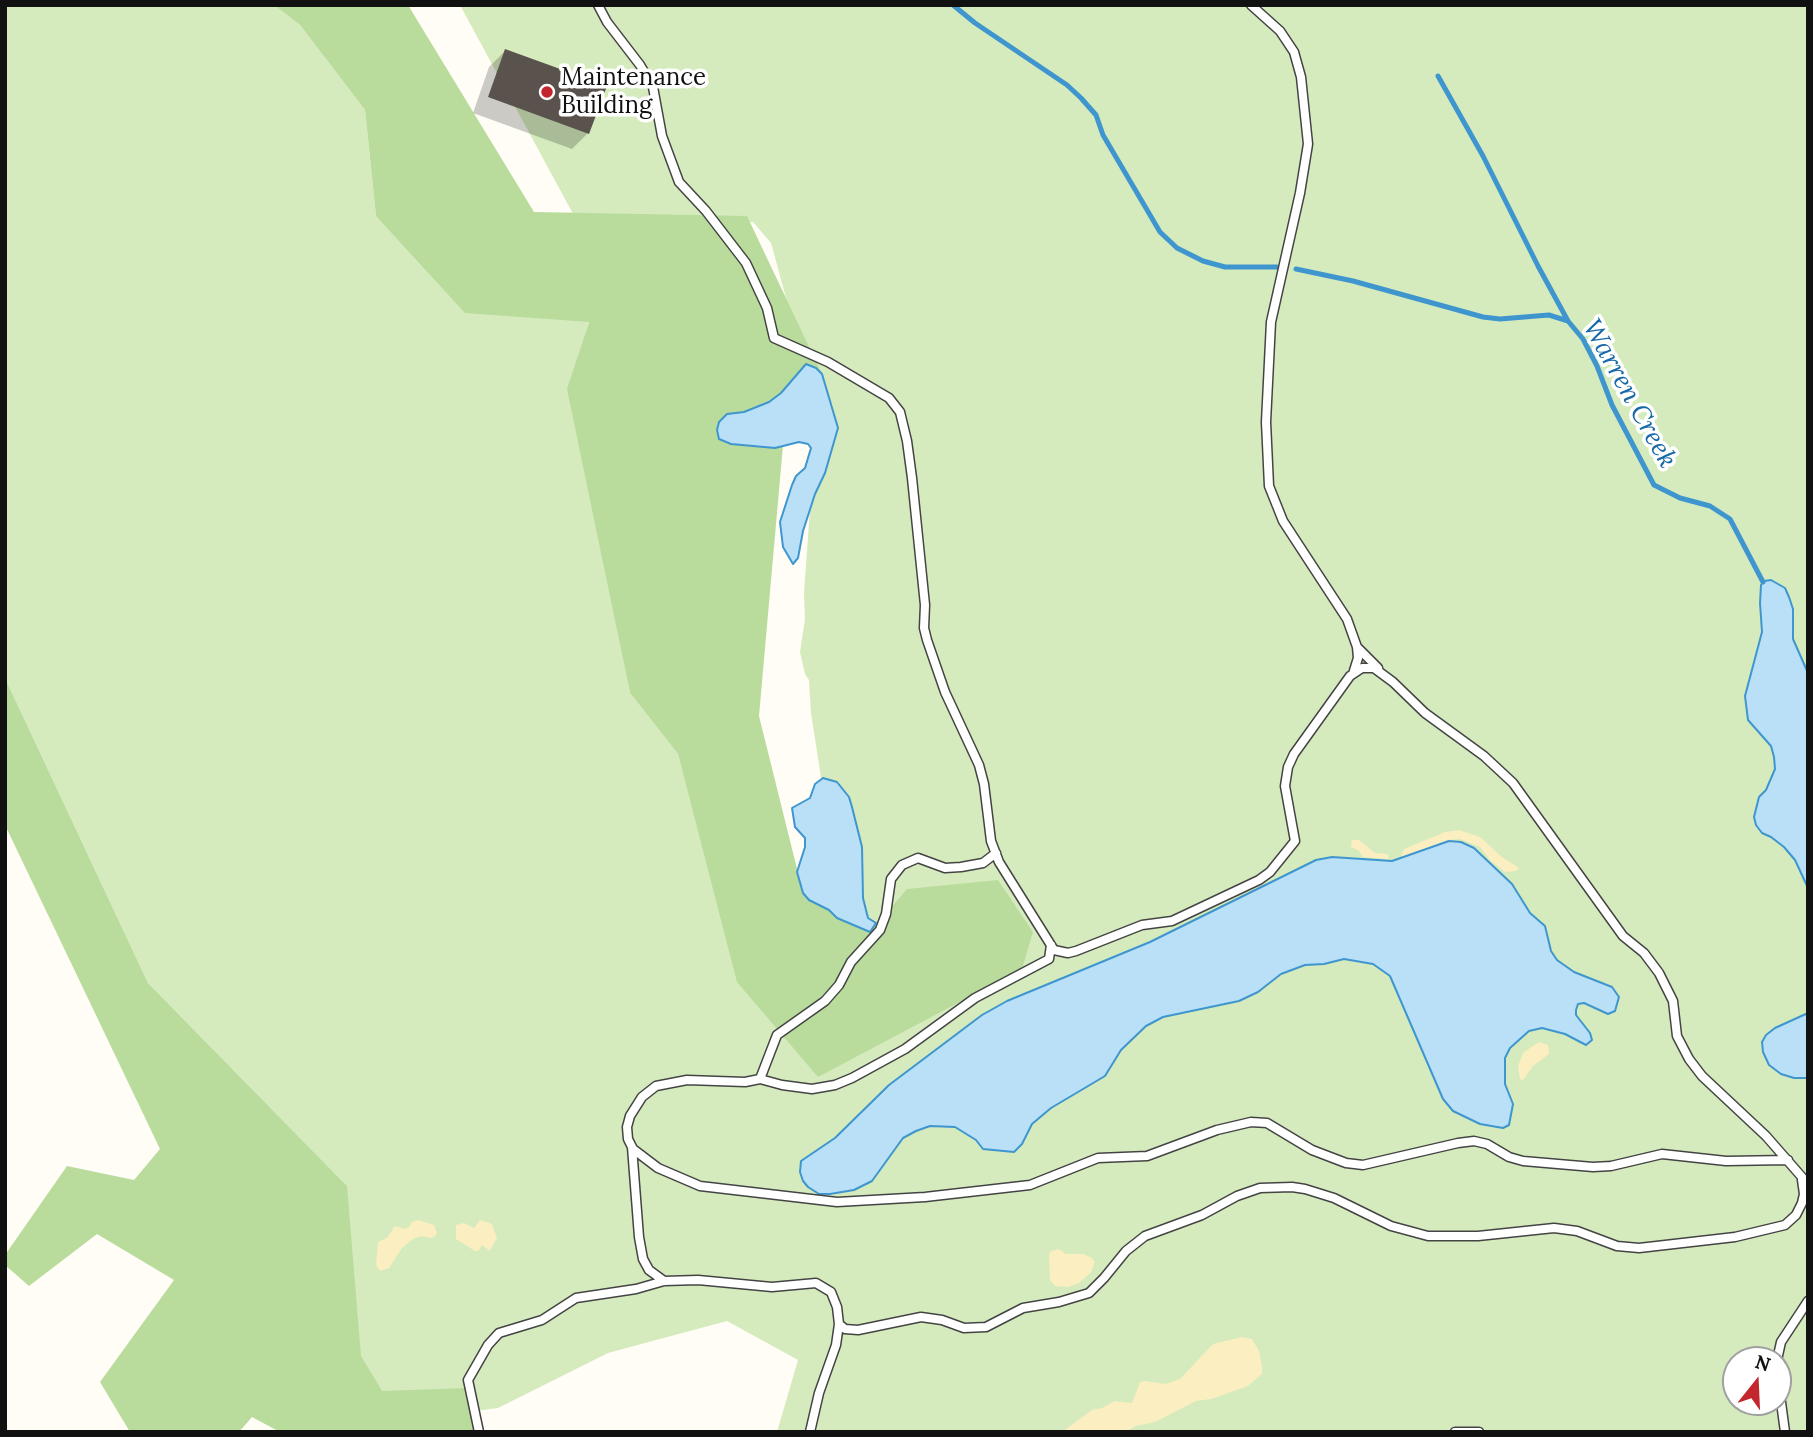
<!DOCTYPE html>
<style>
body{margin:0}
#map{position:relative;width:1813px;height:1437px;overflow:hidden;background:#fffdf5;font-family:Lora,serif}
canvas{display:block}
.frame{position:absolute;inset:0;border:7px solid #111;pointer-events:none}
.north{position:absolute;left:1722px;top:1346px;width:70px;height:70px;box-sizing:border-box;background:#fff;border:2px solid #a0a0a0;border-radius:50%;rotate:18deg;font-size:19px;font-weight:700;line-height:28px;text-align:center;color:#111}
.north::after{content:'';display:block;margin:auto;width:24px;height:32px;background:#c4262e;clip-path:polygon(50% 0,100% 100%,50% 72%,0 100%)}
</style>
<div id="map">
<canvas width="1813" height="1437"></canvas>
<div class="frame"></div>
<div class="north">N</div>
</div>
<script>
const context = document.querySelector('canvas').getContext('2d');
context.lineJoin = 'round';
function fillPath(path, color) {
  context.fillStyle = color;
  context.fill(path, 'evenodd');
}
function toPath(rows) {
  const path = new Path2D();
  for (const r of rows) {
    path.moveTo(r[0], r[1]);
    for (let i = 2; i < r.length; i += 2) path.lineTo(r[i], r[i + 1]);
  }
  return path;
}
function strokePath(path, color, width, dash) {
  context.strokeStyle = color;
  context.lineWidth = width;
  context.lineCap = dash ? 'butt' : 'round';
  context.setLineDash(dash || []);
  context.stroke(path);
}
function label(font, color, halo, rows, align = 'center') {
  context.font = font + ' Lora,serif';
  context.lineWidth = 7;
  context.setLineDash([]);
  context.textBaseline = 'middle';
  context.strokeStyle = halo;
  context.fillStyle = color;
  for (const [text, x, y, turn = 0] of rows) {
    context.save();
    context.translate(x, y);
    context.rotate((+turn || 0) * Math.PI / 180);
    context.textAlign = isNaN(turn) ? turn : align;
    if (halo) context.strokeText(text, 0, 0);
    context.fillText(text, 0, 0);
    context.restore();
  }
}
fillPath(toPath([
 [5,5,274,5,300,25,365,110,376,216,589,321,568,389,630,693,678,754,729,947,837,880,811,713,809,680,805,674,800,652,805,619,804,593,817,411,771,243,753,222,578,223,460,5,1808,5,1808,1432,777,1432,798,1360,727,1321,608,1353,498,1408,366,1425,342,1181,148,983,5,678],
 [1736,1360,1778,1360,1778,1402,1736,1402]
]), '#d5ebbd');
fillPath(toPath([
 [274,5,408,5,534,212,747,216,822,374,718,430,783,445,759,716,803,893,870,932,907,889,998,880,1033,932,1022,969,818,1077,737,982,678,754,630,693,567,389,589,322,465,313,376,216,365,110,300,25],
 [5,678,148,983,347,1186,361,1356,382,1391,466,1388,477,1432,280,1432,252,1417,239,1432,130,1432,100,1382,174,1280,97,1234,29,1286,5,1265,5,1255,67,1166,134,1180,160,1149,5,825]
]), '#b9dc9c');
fillPath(toPath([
 [1459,830,1480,837,1502,857,1519,868,1516,871,1505,872,1490,860,1480,847,1460,839,1448,840,1406,856,1401,856,1404,849,1445,832],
 [1352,840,1359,840,1375,853,1388,854,1389,859,1363,857,1358,850,1351,847],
 [1539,1042,1548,1045,1549,1054,1533,1066,1523,1080,1520,1079,1518,1066,1521,1058,1524,1052],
 [418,1220,434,1225,437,1233,435,1236,431,1238,421,1236,413,1239,402,1248,389,1268,380,1271,376,1265,378,1242,387,1238,395,1226,405,1229,409,1227,412,1222],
 [480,1220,492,1224,497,1238,490,1251,482,1245,478,1251,475,1251,456,1239,456,1225,464,1223,474,1228],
 [1059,1249,1066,1254,1083,1254,1092,1258,1095,1262,1091,1272,1079,1283,1068,1287,1055,1286,1050,1280,1049,1255,1051,1251],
 [1242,1337,1252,1339,1259,1351,1262,1366,1262,1374,1248,1386,1211,1399,1196,1401,1155,1422,1136,1426,1125,1432,1062,1432,1092,1410,1102,1408,1115,1401,1132,1403,1140,1382,1145,1381,1166,1384,1180,1379,1213,1344]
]), '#fbeec1');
const water = toPath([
 [806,364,816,368,822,374,838,428,825,473,815,494,803,531,798,558,793,564,783,547,780,522,792,485,796,476,805,468,811,448,808,444,799,442,775,448,731,444,719,439,717,430,719,422,727,414,744,412,769,402,781,393,806,364],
 [1771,580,1785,588,1789,597,1793,609,1793,639,1808,673,1808,888,1795,860,1784,847,1771,837,1762,833,1756,825,1754,817,1759,797,1766,790,1775,769,1774,757,1771,746,1748,720,1745,696,1762,632,1760,603,1761,585,1764,581,1771,580],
 [823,778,837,782,849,797,852,807,862,847,863,898,868,918,876,923,870,932,837,918,829,910,809,900,803,893,797,872,805,847,805,838,795,827,792,808,810,798,815,784,823,778],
 [1449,841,1461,842,1474,848,1512,884,1530,913,1545,926,1551,951,1557,960,1574,972,1612,987,1619,997,1615,1011,1608,1014,1584,1003,1578,1004,1576,1010,1576,1015,1590,1033,1592,1040,1586,1045,1565,1034,1542,1028,1529,1031,1510,1048,1505,1058,1505,1084,1513,1104,1509,1125,1503,1128,1480,1124,1453,1111,1443,1099,1390,976,1373,964,1344,959,1324,964,1305,965,1281,974,1258,992,1239,1001,1163,1017,1146,1026,1121,1050,1105,1076,1051,1108,1032,1124,1022,1144,1014,1152,983,1149,976,1140,955,1127,930,1126,916,1131,903,1138,872,1181,854,1190,830,1194,819,1194,808,1187,803,1181,800,1172,801,1161,835,1138,889,1085,982,1015,1007,1001,1150,942,1316,860,1332,857,1392,861,1449,841],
 [1808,1013,1808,1078,1794,1078,1781,1074,1769,1065,1763,1052,1762,1042,1766,1035,1775,1028,1808,1013]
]);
fillPath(water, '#b9e0f7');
strokePath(water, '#3f96cf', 2);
fillPath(toPath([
 [505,51,588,133,572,149,473,113,489,67]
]), '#0003');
strokePath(toPath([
 [953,5,975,23,1067,85,1081,98,1096,115,1103,135,1160,232,1177,248,1203,261,1225,267,1277,267],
 [1438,76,1483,156,1538,266,1568,321],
 [1296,269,1353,281,1483,317,1500,319,1549,315,1568,321,1583,339,1597,366,1612,405,1654,485,1680,498,1710,506,1730,519,1763,582]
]), '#3f96cf', 5);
fillPath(toPath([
 [505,49,607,86,589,134,488,97]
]), '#5a524d');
const lane = toPath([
 [598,5,607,22,640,65,653,87,662,136,679,182,706,211,746,263,767,308,774,338,828,362,889,398,900,412,907,441,912,478,925,605,924,628,927,640,945,692,979,765,984,784,991,841,999,862,1054,950,1068,953,1076,951,1142,925,1172,921,1259,880,1270,872,1295,841,1285,786,1288,767,1294,754,1350,676,1362,668,1374,668,1393,682,1425,713,1484,756,1513,783,1623,936,1644,953,1659,973,1673,1001,1677,1036,1689,1059,1702,1076,1766,1136,1808,1184],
 [1251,5,1280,31,1294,52,1301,77,1308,144,1300,193,1271,322,1266,422,1269,486,1283,521,1347,619,1357,647,1378,668],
 [1353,674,1358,658,1357,647],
 [996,853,983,863,961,867,945,868,918,858,902,865,891,879,886,914,880,930,851,962,839,985,825,1001,777,1035,760,1079,745,1082,687,1080,656,1086,642,1097,630,1116,627,1127,628,1139,633,1149,658,1168,700,1186,837,1202,925,1197,1030,1185,1098,1158,1147,1156,1217,1130,1251,1122,1267,1123,1312,1150,1346,1163,1363,1165,1458,1143,1474,1141,1487,1144,1509,1157,1523,1161,1593,1167,1611,1166,1662,1154,1726,1161,1788,1160],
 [760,1079,782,1085,812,1089,835,1085,852,1078,905,1049,975,998,1049,959,1051,945],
 [632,1147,639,1237,643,1259,649,1270,664,1281],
 [839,1324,845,1329,858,1330,921,1317,942,1320,964,1328,986,1327,1023,1308,1059,1302,1089,1293,1104,1278,1126,1251,1145,1236,1202,1215,1237,1196,1260,1188,1292,1187,1305,1189,1334,1198,1391,1226,1428,1236,1478,1236,1554,1228,1577,1231,1617,1246,1639,1248,1735,1237,1785,1225,1796,1215,1802,1203,1804,1194,1802,1180],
 [1777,1360,1781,1342,1808,1301],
 [1778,1380,1785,1432],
 [479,1432,468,1380,488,1345,499,1333,542,1320,576,1298,636,1289,664,1281,698,1280,772,1287,816,1283,831,1292,837,1307,839,1324,836,1345,819,1393,810,1432],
 [1455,1432,1479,1432]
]);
strokePath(lane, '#444', 11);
strokePath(lane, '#fff', 8);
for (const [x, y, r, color] of [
 [547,92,7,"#c4262e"]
]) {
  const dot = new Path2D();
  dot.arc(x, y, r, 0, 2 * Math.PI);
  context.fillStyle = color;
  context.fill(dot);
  strokePath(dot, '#fff', 2.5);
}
label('24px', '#111', '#fff', [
 ["Maintenance",561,78],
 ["Building",561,106]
], 'left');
label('italic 26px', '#1768a6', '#fff', [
 ["Warren Creek",1629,394,61]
]);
</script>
